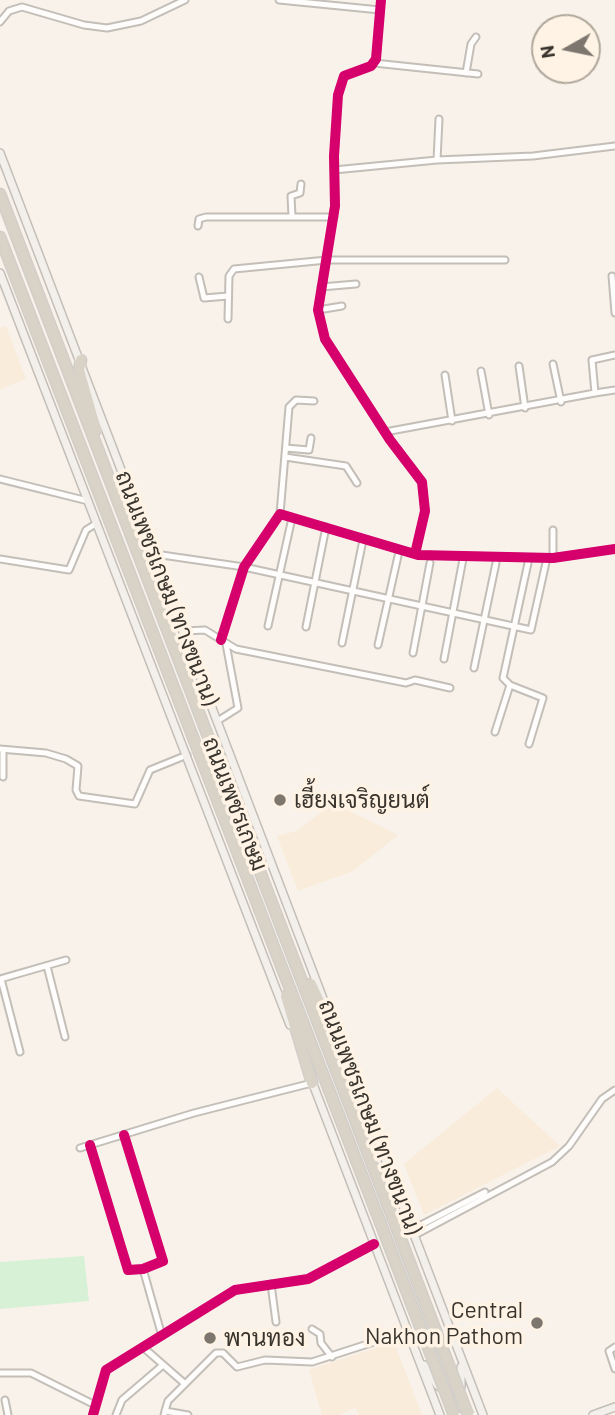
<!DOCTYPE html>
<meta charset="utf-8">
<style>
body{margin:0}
#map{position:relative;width:615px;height:1415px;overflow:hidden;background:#f8f2ea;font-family:Barlow,sans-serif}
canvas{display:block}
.north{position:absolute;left:531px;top:14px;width:70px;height:70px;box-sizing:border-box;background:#fef3e4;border:2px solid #afa79b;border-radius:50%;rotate:261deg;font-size:19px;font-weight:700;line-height:28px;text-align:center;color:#39342d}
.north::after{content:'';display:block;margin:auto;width:24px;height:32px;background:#7c766f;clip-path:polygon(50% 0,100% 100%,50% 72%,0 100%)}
</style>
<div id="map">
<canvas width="615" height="1415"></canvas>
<div class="north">N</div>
</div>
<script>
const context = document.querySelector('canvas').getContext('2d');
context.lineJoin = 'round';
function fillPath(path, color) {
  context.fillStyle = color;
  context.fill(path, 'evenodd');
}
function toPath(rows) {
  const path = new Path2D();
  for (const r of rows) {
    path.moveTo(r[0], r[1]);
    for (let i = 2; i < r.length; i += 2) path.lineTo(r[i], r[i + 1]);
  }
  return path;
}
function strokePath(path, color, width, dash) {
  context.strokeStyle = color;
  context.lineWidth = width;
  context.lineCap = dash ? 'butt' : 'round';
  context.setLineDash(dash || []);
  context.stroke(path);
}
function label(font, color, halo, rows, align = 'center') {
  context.font = font + ' Barlow,Sarabun,sans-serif';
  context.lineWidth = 7;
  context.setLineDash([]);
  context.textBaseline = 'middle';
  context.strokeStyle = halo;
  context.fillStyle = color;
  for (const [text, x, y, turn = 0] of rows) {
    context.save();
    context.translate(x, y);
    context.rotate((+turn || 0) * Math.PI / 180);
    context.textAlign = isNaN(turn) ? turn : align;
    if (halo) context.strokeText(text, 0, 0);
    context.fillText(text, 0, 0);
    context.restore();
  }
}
fillPath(toPath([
 [6,326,26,379,0,389,0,328],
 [333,803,398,835,353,871,298,891,277,836,297,831],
 [497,1088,560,1146,424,1215,404,1164],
 [394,1342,422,1415,359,1415,355,1408,339,1415,322,1415,309,1370]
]), '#f9ecdb');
fillPath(toPath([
 [84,1256,89,1301,0,1309,0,1262]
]), '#d7f1d6');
const street = toPath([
 [279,0,380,10],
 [381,0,376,59,371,66,344,76,338,95,334,156,335,206,318,310,325,339,390,440,422,482,425,511,415,554],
 [0,22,9,11,22,7,84,25,107,28,141,21,185,0],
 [374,63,478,74],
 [466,73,471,44,476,37],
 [437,160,439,119],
 [334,170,437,160,533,156,615,146],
 [292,216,291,196,300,193,301,184],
 [198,226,199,219,206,217,334,217],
 [612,276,615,313],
 [199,277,204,298,228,296],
 [321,287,356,284],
 [318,310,342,306],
 [228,319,229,276,234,269,327,260,505,260],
 [553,364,561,402],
 [519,366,525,408],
 [481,371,489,415],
 [445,375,452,421],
 [595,393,615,390],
 [385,432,595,393,592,360,615,355],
 [286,448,309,450,311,438],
 [285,457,346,466,357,483],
 [0,479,88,501],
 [280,514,289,407,296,400,314,401],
 [155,554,244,567,531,630,547,558],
 [553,558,553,530],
 [0,559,69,570,86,530,97,523],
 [528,563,503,678,510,685,543,698,529,744],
 [268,626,292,518],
 [306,627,326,527],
 [184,631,205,630,236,649,406,683,415,680,450,688],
 [221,640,244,567,280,514,418,555,553,558,615,549],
 [342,643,363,540],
 [378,645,398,556],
 [413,653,430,563],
 [444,659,463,559],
 [474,668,496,563],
 [219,720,238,708,226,644],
 [495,732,510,685],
 [0,749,46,753,66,759,78,766,76,790,79,796,135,804,150,770,187,755],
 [3,750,3,777],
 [47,966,65,1037],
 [0,979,66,960],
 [1,979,20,1052],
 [90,1145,128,1270,143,1269,163,1261,124,1135],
 [80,1148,194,1113,312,1083],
 [413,1229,485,1192],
 [415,1235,552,1162,569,1146,602,1099,615,1090],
 [143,1269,162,1336],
 [271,1284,276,1322],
 [312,1329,320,1334,321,1343,332,1357],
 [615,1347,609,1351,615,1369],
 [144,1348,184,1383],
 [0,1373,31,1373,95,1405],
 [5,1400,8,1415],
 [165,1411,168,1401,216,1353,223,1353,237,1367,265,1360,312,1362,408,1331],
 [93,1415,106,1370,235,1290,308,1279,374,1244],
 [116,1415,122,1400,163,1365],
 [164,1415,165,1411,188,1415]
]);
const secondary = toPath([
 [0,153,327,1009],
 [0,273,290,1025],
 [348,1062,483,1415],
 [311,1079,440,1415],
 [424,1365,437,1385,449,1393,461,1387,461,1367],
 [593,1415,615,1407]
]);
const highway = toPath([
 [0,194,392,1216],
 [0,237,380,1222],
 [81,360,79,370,96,430],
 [311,984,349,1065],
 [286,996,312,1083]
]);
strokePath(street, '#c3beb7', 9);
strokePath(secondary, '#c3beb7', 10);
strokePath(highway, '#d1ceca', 13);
strokePath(street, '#fefdfc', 5);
strokePath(secondary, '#f3f0ec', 7);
strokePath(highway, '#d9d3c7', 10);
const highwayBridge = toPath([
 [392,1216,468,1415],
 [380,1222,454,1415]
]);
strokePath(highwayBridge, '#d1ceca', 13, []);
strokePath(highwayBridge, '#d9d3c7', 10);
strokePath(toPath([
 [381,0,376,59,371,66,344,76,338,95,334,156,335,206,318,310,325,339,390,440,422,482,425,511,415,554],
 [221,640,244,567,280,514,418,555,553,558,615,549],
 [90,1145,128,1270,143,1269,163,1261,124,1135],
 [93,1415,106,1370,235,1290,308,1279,374,1244]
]), '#d6006c', 10);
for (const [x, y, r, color] of [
 [280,800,7,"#7c766f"],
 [537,1323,7,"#7c766f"],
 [210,1338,7,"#7c766f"]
]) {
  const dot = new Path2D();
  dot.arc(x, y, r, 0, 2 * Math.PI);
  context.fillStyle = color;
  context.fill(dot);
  strokePath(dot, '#fef3e4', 2.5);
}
label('23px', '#39342d', '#fef3e4', [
 ["ถนนเพชรเกษม (ทางขนาน)",167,588,69],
 ["ถนนเพชรเกษม",235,804,69],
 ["ถนนเพชรเกษม (ทางขนาน)",370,1117,69]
]);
label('23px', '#39342d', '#fef3e4', [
 ["เฮี้ยงเจริญยนต์",294,800],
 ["Central",523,1310,"right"],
 ["Nakhon Pathom",523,1336,"right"],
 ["พานทอง",224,1338]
], 'left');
</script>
